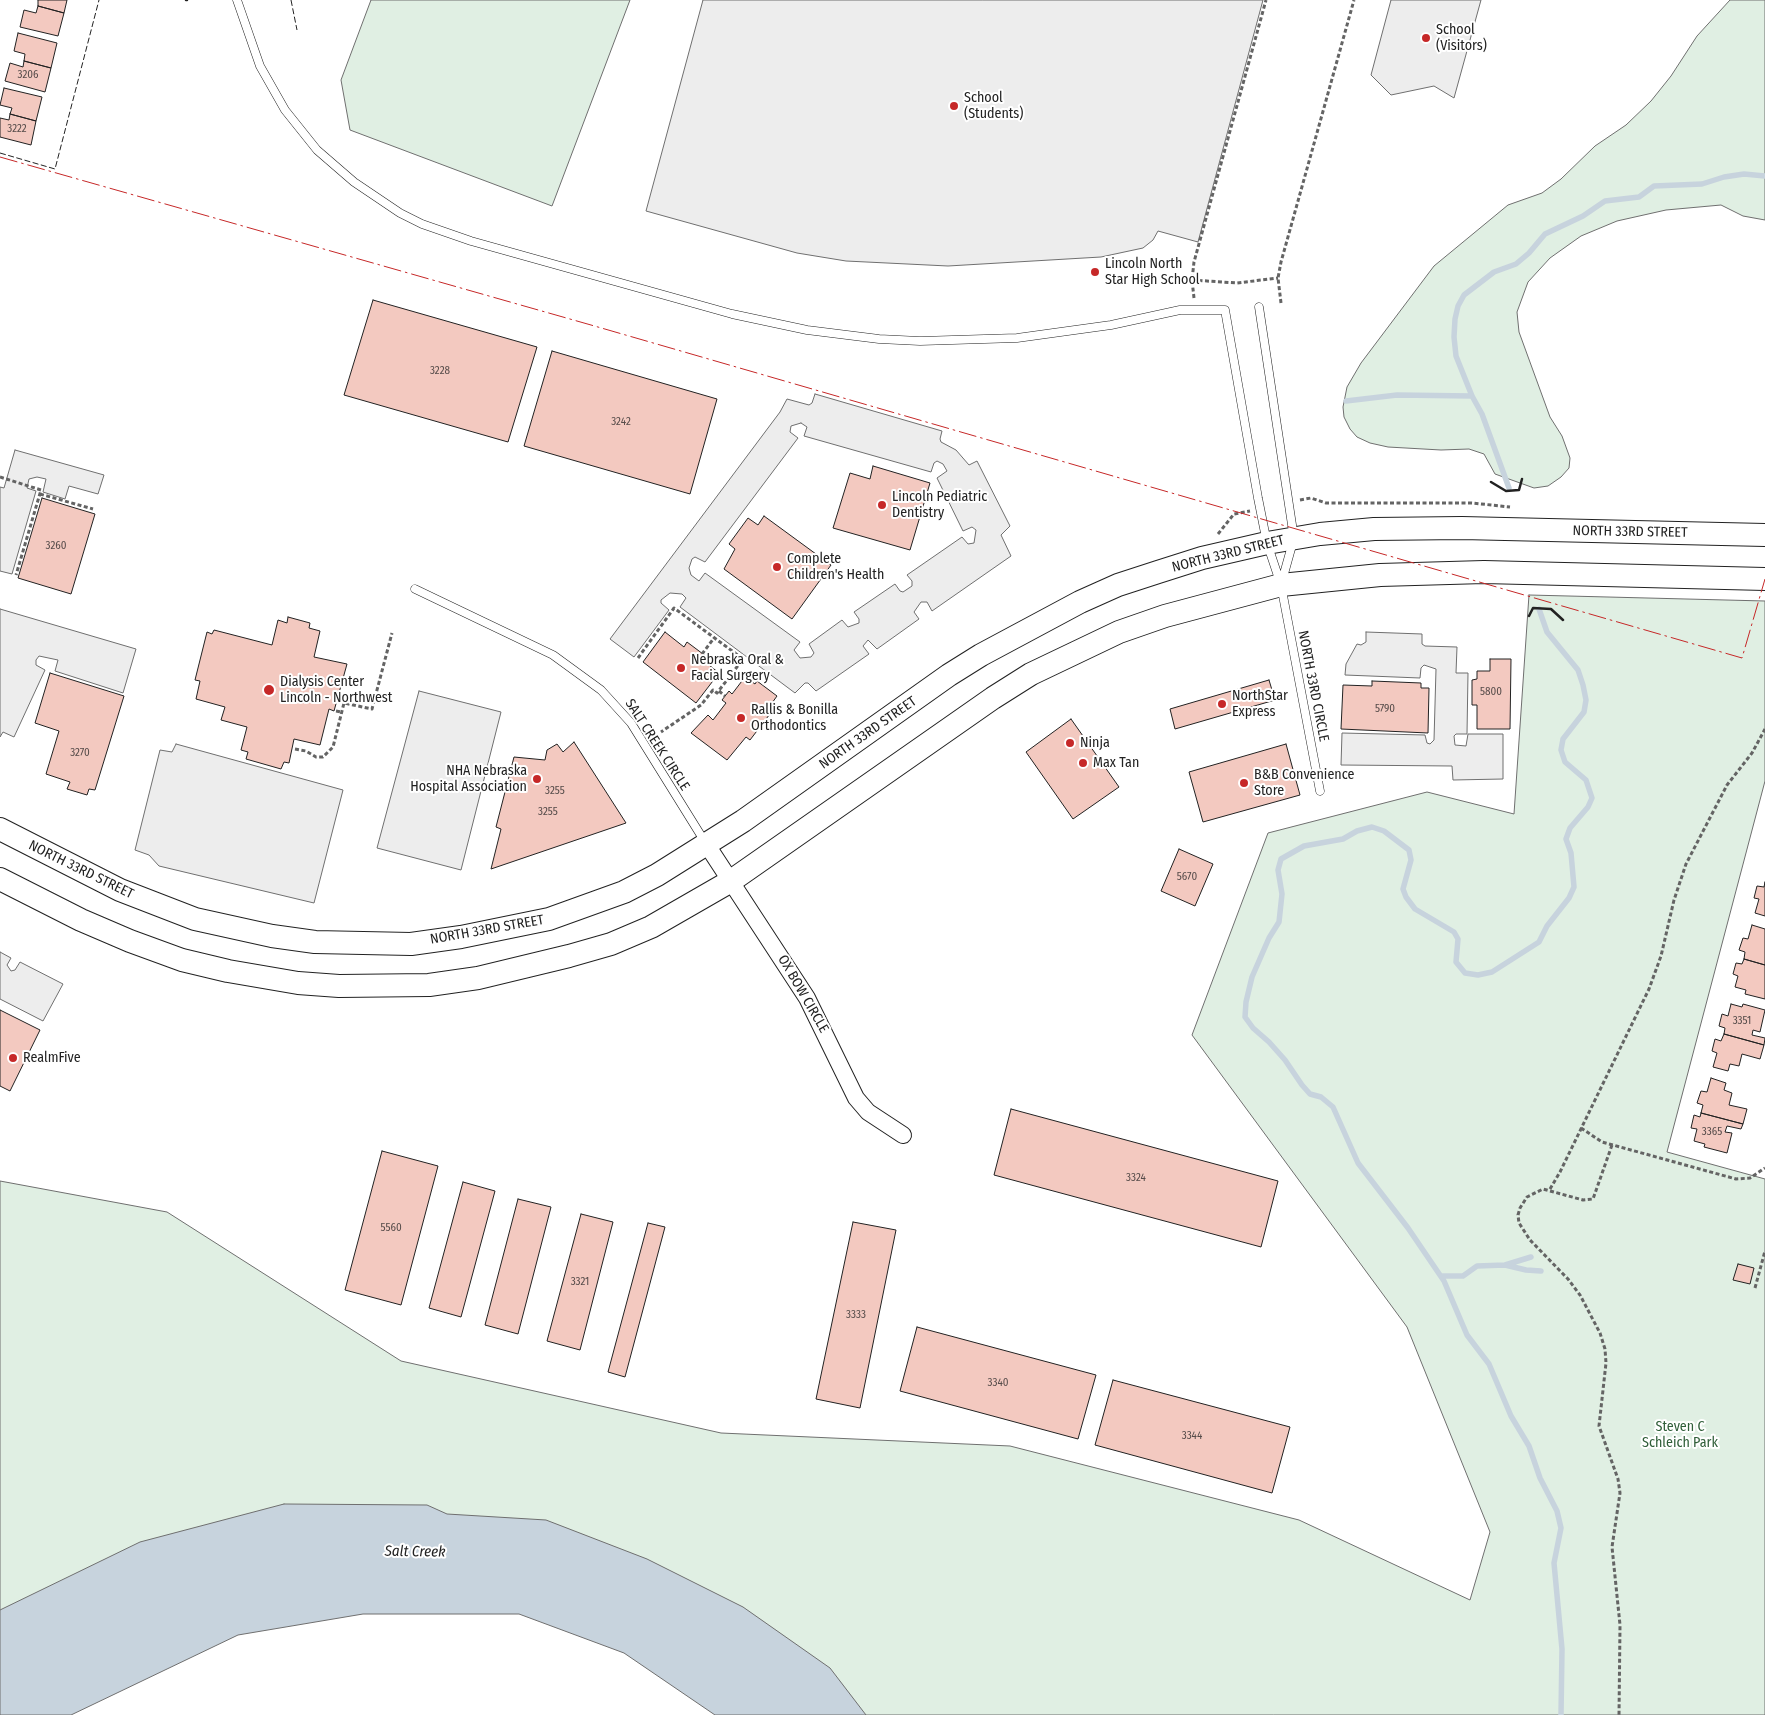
<!DOCTYPE html>
<style>
body{margin:0}
canvas{display:block;background:#fff}
</style>
<canvas width="1765" height="1715"></canvas>
<script>
const context = document.querySelector('canvas').getContext('2d');
context.lineJoin = 'round';
function fillPath(path, color) {
  context.fillStyle = color;
  context.fill(path, 'evenodd');
}
function toPath(rows) {
  const path = new Path2D();
  for (const r of rows) {
    path.moveTo(r[0], r[1]);
    for (let i = 2; i < r.length; i += 2) path.lineTo(r[i], r[i + 1]);
  }
  return path;
}
function strokePath(path, color, width, dash) {
  context.strokeStyle = color;
  context.lineWidth = width;
  context.lineCap = dash ? 'butt' : 'round';
  context.setLineDash(dash || []);
  context.stroke(path);
}
function label(font, color, halo, rows, align = 'center') {
  context.font = font + ' "Fira Sans Condensed",sans-serif';
  context.lineWidth = 4;
  context.setLineDash([]);
  context.textBaseline = 'middle';
  context.strokeStyle = halo;
  context.fillStyle = color;
  for (const [text, x, y, turn = 0] of rows) {
    context.save();
    context.translate(x, y);
    context.rotate((+turn || 0) * Math.PI / 180);
    context.textAlign = isNaN(turn) ? turn : align;
    if (halo) context.strokeText(text, 0, 0);
    context.fillText(text, 0, 0);
    context.restore();
  }
}
const green = toPath([
 [371,0,630,0,552,206,350,130,341,80,371,0],
 [1730,0,1765,0,1765,220,1743,216,1721,205,1666,210,1617,221,1581,236,1550,258,1528,282,1517,312,1519,332,1550,417,1562,436,1570,458,1569,468,1561,477,1548,486,1534,488,1495,474,1484,454,1469,449,1441,450,1388,447,1370,443,1357,437,1350,429,1344,417,1343,407,1347,387,1361,363,1434,266,1508,205,1542,193,1561,179,1595,146,1626,125,1651,101,1671,76,1697,36,1730,0],
 [1529,595,1765,601,1765,781,1667,1152,1765,1179,1765,1715,782,1715,754,1685,393,1570,0,1692,0,1181,167,1212,401,1361,721,1433,1010,1446,1299,1520,1470,1600,1490,1532,1407,1327,1192,1035,1268,833,1427,792,1514,814,1529,595]
]);
fillPath(green, '#e0efe3');
strokePath(green, '#6f6f6f', 1);
const parking = toPath([
 [703,0,1263,0,1198,242,1158,231,1153,240,1143,248,1101,257,948,266,846,261,797,253,646,211,703,0],
 [1391,0,1481,0,1454,98,1434,86,1391,95,1371,75,1391,0],
 [815,394,942,431,940,439,941,442,956,450,969,465,977,461,1010,526,1001,535,1011,556,932,611,927,602,921,602,914,612,919,619,877,649,868,640,863,646,869,654,816,691,808,683,805,683,795,693,680,607,686,598,682,594,670,593,661,600,661,603,669,610,634,657,610,639,780,412,787,399,809,405,812,403,815,394],
 [801,423,807,427,804,436,931,472,934,463,937,461,943,464,947,471,937,478,963,531,972,527,976,530,974,543,968,544,962,537,907,575,912,581,912,586,903,592,900,591,895,584,854,612,859,619,859,623,848,627,842,620,809,644,814,653,811,657,800,658,794,650,800,642,705,573,699,581,691,575,689,568,692,559,695,557,705,562,798,438,790,432,791,426,801,423],
 [15,450,104,475,98,494,69,486,65,499,43,492,46,479,37,477,29,479,27,488,36,491,12,574,0,571,0,487,4,488,15,450],
 [0,609,136,649,123,693,55,671,58,660,39,656,36,660,36,665,45,670,14,737,3,732,0,737,0,609],
 [1366,632,1422,634,1422,644,1425,646,1457,647,1456,673,1468,673,1467,734,1456,734,1454,736,1455,745,1466,746,1468,734,1503,734,1503,779,1453,780,1452,766,1341,765,1342,733,1425,735,1427,743,1430,744,1434,740,1436,669,1424,665,1421,668,1420,678,1345,675,1346,664,1357,644,1361,645,1366,642,1366,632],
 [419,691,501,712,461,870,377,848,419,691],
 [176,744,343,790,314,903,159,866,149,855,135,850,160,750,172,752,176,744],
 [0,952,11,958,7,965,11,971,15,970,20,962,63,984,43,1021,0,999,0,952]
]);
fillPath(parking, '#ededed');
strokePath(parking, '#6f6f6f', 1);
const water = toPath([
 [284,1504,427,1505,447,1514,546,1520,647,1559,743,1607,830,1668,866,1715,715,1715,624,1653,519,1614,363,1614,238,1635,71,1715,0,1715,0,1610,140,1542,284,1504]
]);
fillPath(water, '#c7d3dd');
strokePath(water, '#6f6f6f', 1);
strokePath(toPath([
 [1346,401,1397,395,1472,396],
 [1509,488,1482,414,1472,396,1456,356,1454,337,1455,319,1458,306,1464,295,1494,272,1516,264,1529,253,1545,234,1583,216,1605,201,1639,197,1654,186,1702,184,1724,177,1744,174,1765,176],
 [1539,609,1547,632,1578,670,1583,685,1586,700,1584,712,1563,739,1561,750,1565,762,1586,780,1592,798,1588,807,1570,828,1566,839,1571,853,1574,887,1569,898,1547,926,1539,942,1492,972,1478,975,1465,973,1456,962,1458,939,1454,932,1415,909,1406,897,1403,889,1411,860,1409,850,1384,831,1372,827,1357,831,1343,839,1304,846,1281,859,1278,870,1282,894,1279,922,1269,938,1252,977,1246,1002,1245,1017,1253,1028,1269,1042,1285,1060,1302,1085,1310,1094,1321,1097,1333,1107,1358,1163,1408,1228,1444,1281,1467,1335,1489,1364,1511,1416,1529,1446,1540,1478,1557,1511,1561,1528,1554,1563,1562,1649,1561,1715],
 [1505,1265,1526,1270,1541,1271],
 [1441,1276,1463,1276,1477,1266,1505,1265,1531,1257]
]), '#c7d3dd', 5.5);
const building = toPath([
 [38,0,67,0,64,13,38,6,38,0],
 [38,6,64,13,58,36,20,27,24,10,36,13,38,6],
 [18,33,57,43,51,68,24,61,25,54,14,51,18,33],
 [24,61,51,68,45,92,5,81,10,63,23,67,24,61],
 [4,88,42,97,36,121,10,114,12,108,0,105,4,88],
 [10,114,36,121,31,145,0,137,0,118,9,120,10,114],
 [373,300,537,347,508,442,344,395,373,300],
 [552,351,717,399,690,494,524,446,552,351],
 [873,466,930,483,910,550,833,528,850,473,870,479,873,466],
 [42,498,95,514,71,594,18,578,42,498],
 [764,516,831,565,792,619,724,569,735,549,729,544,748,518,758,525,764,516],
 [288,617,310,623,309,628,320,631,314,657,347,664,334,711,329,709,320,745,294,739,289,763,284,762,281,769,246,759,248,752,241,750,247,727,221,720,225,707,196,699,200,681,195,680,207,632,212,634,214,630,272,645,278,620,287,623,288,617],
 [665,632,684,647,687,642,707,657,704,661,719,673,696,703,643,662,665,632],
 [1490,659,1511,659,1510,729,1477,729,1477,705,1472,705,1472,680,1477,679,1477,671,1490,671,1490,659],
 [50,673,124,696,95,790,89,789,87,795,67,789,70,782,46,774,59,731,35,723,50,673],
 [745,677,755,684,757,681,777,696,772,703,776,706,750,740,746,737,727,760,691,733,708,715,713,720,726,703,722,700,729,691,732,694,745,677],
 [1269,680,1275,700,1175,729,1170,709,1269,680],
 [1372,681,1421,683,1421,688,1429,688,1428,733,1341,729,1343,685,1372,686,1372,681],
 [1071,719,1119,787,1073,819,1026,752,1071,719],
 [574,742,626,823,491,869,501,829,496,827,514,757,545,760,547,750,557,744,563,752,574,742],
 [1286,744,1300,795,1203,822,1189,772,1286,744],
 [1179,849,1213,864,1195,906,1161,891,1179,849],
 [1765,882,1765,916,1755,913,1759,899,1754,898,1757,886,1764,887,1765,882],
 [1752,925,1765,929,1765,965,1744,959,1745,952,1739,950,1743,938,1748,939,1752,925],
 [1744,959,1765,965,1765,999,1745,994,1746,990,1735,987,1738,976,1733,974,1736,963,1742,964,1744,959],
 [1731,1004,1742,1007,1743,1004,1765,1010,1760,1032,1753,1030,1752,1035,1765,1038,1764,1045,1724,1034,1725,1028,1719,1026,1722,1014,1728,1016,1731,1004],
 [0,1010,40,1030,10,1091,0,1086,0,1010],
 [1724,1034,1764,1045,1760,1059,1742,1054,1739,1066,1730,1064,1728,1071,1713,1067,1717,1053,1712,1051,1715,1039,1721,1041,1724,1034],
 [1711,1078,1726,1083,1724,1090,1732,1093,1729,1105,1747,1109,1743,1124,1701,1113,1703,1105,1697,1103,1701,1091,1707,1092,1711,1078],
 [1011,1109,1278,1181,1261,1247,994,1175,1011,1109],
 [1701,1113,1743,1124,1741,1129,1727,1126,1725,1132,1732,1133,1727,1153,1704,1147,1705,1144,1694,1141,1697,1129,1691,1128,1694,1115,1700,1117,1701,1113],
 [382,1151,438,1166,401,1305,345,1290,382,1151],
 [463,1182,495,1191,461,1317,429,1308,463,1182],
 [518,1199,551,1207,518,1334,485,1325,518,1199],
 [581,1214,613,1222,580,1350,547,1341,581,1214],
 [853,1222,896,1230,860,1408,816,1399,853,1222],
 [648,1223,665,1227,625,1377,608,1372,648,1223],
 [1738,1264,1754,1268,1750,1284,1733,1280,1738,1264],
 [917,1327,1096,1375,1078,1439,900,1391,917,1327],
 [1113,1380,1290,1427,1272,1493,1095,1445,1113,1380]
]);
fillPath(building, '#f3c9c0');
strokePath(building, '#222', 1);
const lane = toPath([
 [237,0,260,66,285,110,317,150,354,182,400,213,422,224,471,241,732,314,807,330,879,339,920,341,1017,338,1111,325,1180,310,1225,310,1258,498,1267,543,1281,585,1320,791],
 [1259,307,1294,538,1282,581],
 [415,589,553,655,601,690,631,723,705,842]
]);
const street = toPath([
 [707,845,807,998,856,1098,868,1112,903,1135]
]);
const secondary = toPath([
 [0,829,120,890,195,919,272,936,315,942,411,944,461,937,549,919,624,892,657,875,743,821,949,675,981,655,1080,602,1118,585,1158,572,1202,558,1267,543,1320,534,1374,529,1462,528,1765,535],
 [0,879,81,920,130,941,182,960,228,971,298,983,339,986,429,985,478,978,569,956,611,944,651,927,731,881,993,698,1031,674,1119,632,1165,616,1281,585,1380,575,1484,572,1765,579]
]);
strokePath(lane, '#222', 9);
strokePath(street, '#222', 18);
strokePath(secondary, '#222', 24);
strokePath(toPath([
 [1192,280,1237,283,1278,278],
 [1194,298,1192,280,1194,262,1266,0],
 [1281,303,1278,278,1281,262,1354,0],
 [0,477,41,490,16,575],
 [40,494,93,509],
 [1300,500,1311,498,1326,503,1472,503,1510,507],
 [1218,534,1234,514,1250,511],
 [702,654,714,638],
 [638,658,674,608,743,659,717,693,713,690,701,705,661,732],
 [719,691,725,696],
 [336,711,342,712],
 [295,749,306,751,316,757,323,757,333,747,344,703,372,709,392,633],
 [1581,1128,1602,1142,1736,1179,1750,1178,1765,1168],
 [1612,1145,1593,1199,1583,1200,1543,1189,1527,1197,1520,1208,1518,1215,1519,1223,1530,1240,1568,1279,1580,1295,1600,1333,1605,1349,1606,1363,1599,1426,1618,1479,1620,1493,1612,1547,1620,1625,1619,1715],
 [1550,1189,1560,1172,1649,989,1661,956,1674,900,1686,864,1727,785,1752,753,1765,729],
 [1755,1288,1765,1251]
]), '#646464', 3, [4, 2.5]);
strokePath(lane, '#fff', 8);
strokePath(street, '#fff', 16);
strokePath(secondary, '#fff', 22);
strokePath(toPath([
 [291,0,297,30],
 [0,153,55,169,99,0]
]), '#222', 1, [6, 2.5]);
strokePath(toPath([
 [186,0,187,0],
 [1491,482,1506,491,1519,490,1522,479],
 [1529,616,1533,608,1551,609,1563,620]
]), '#222', 2.5);
strokePath(toPath([
 [0,157,591,325,1742,658,1765,579]
]), '#c62828', 1, [18, 4, 2.5, 4]);
for (const [x, y, r, color] of [
 [1426,38,5,"#c62828"],
 [954,106,5,"#c62828"],
 [1095,272,5,"#c62828"],
 [882,505,5,"#c62828"],
 [777,567,5,"#c62828"],
 [681,668,5,"#c62828"],
 [269,690,6,"#c62828"],
 [1222,704,5,"#c62828"],
 [741,718,5,"#c62828"],
 [1070,743,5,"#c62828"],
 [1083,763,5,"#c62828"],
 [537,779,5,"#c62828"],
 [1244,783,5,"#c62828"],
 [13,1058,5,"#c62828"]
]) {
  const dot = new Path2D();
  dot.arc(x, y, r, 0, 2 * Math.PI);
  context.fillStyle = color;
  context.fill(dot);
  strokePath(dot, '#fff', 2);
}
label('11px', '#564c4a', null, [
 ["3206",28,75],
 ["3222",17,129],
 ["3228",440,371],
 ["3242",621,422],
 ["3260",56,546],
 ["5800",1491,692],
 ["5790",1385,709],
 ["3270",80,753],
 ["3255",555,791],
 ["3255",548,812],
 ["5670",1187,877],
 ["3351",1742,1021],
 ["3365",1712,1132],
 ["3324",1136,1178],
 ["5560",391,1228],
 ["3321",580,1282],
 ["3333",856,1315],
 ["3340",998,1383],
 ["3344",1192,1436]
]);
label('14px', '#222', '#fff', [
 ["School",1436,30],
 ["(Visitors)",1436,46],
 ["School",964,98],
 ["(Students)",964,114],
 ["Lincoln North",1105,264],
 ["Star High School",1105,280],
 ["Lincoln Pediatric",892,497],
 ["Dentistry",892,513],
 ["Complete",787,559],
 ["Children's Health",787,575],
 ["Nebraska Oral &",691,660],
 ["Facial Surgery",691,676],
 ["Dialysis Center",280,682],
 ["Lincoln - Northwest",280,698],
 ["NorthStar",1232,696],
 ["Express",1232,712],
 ["Rallis & Bonilla",751,710],
 ["Orthodontics",751,726],
 ["Ninja",1080,743],
 ["Max Tan",1093,763],
 ["NHA Nebraska",527,771,"right"],
 ["Hospital Association",527,787,"right"],
 ["B&B Convenience",1254,775],
 ["Store",1254,791],
 ["RealmFive",23,1058]
], 'left');
label('14px', '#222', '#fff', [
 ["NORTH 33RD STREET",1630,532,1],
 ["NORTH 33RD STREET",1228,554,-14],
 ["NORTH 33RD CIRCLE",1313,686,79],
 ["NORTH 33RD STREET",868,733,-35],
 ["SALT CREEK CIRCLE",657,745,57],
 ["NORTH 33RD STREET",81,870,26],
 ["NORTH 33RD STREET",487,930,-10],
 ["OX BOW CIRCLE",803,994,60]
]);
label('14px', '#2f5e38', '#fff', [
 ["Steven C",1680,1427],
 ["Schleich Park",1680,1443]
]);
label('italic 15px', '#222', '#fff', [
 ["Salt Creek",415,1552,1]
]);
</script>
